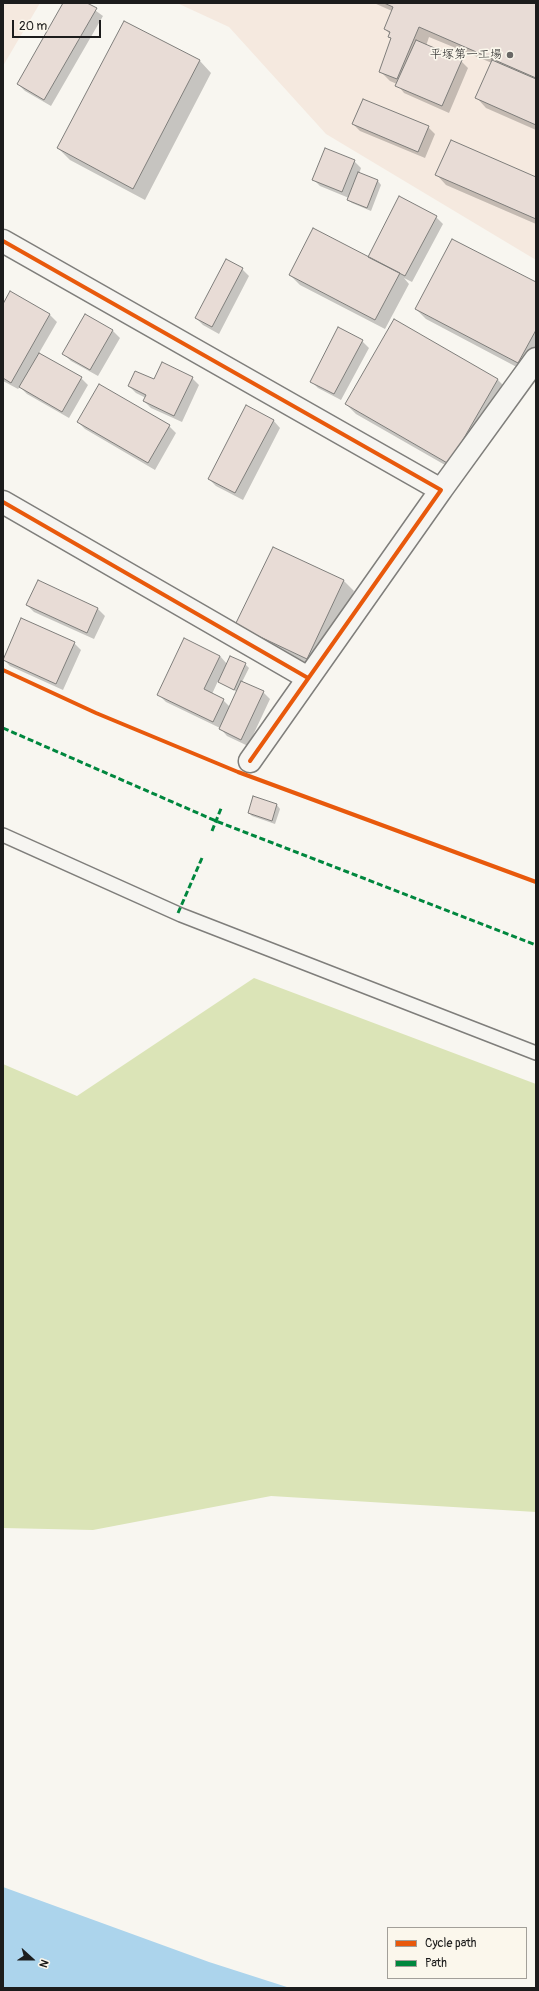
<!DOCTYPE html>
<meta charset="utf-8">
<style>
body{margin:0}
#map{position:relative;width:539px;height:1991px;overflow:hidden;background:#f8f6f0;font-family:Pangolin,sans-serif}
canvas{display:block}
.frame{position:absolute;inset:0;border:4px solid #1c1c1c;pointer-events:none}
.legend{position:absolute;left:387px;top:1927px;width:140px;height:52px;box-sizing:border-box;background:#fbf7ec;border:1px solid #a29f99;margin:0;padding:5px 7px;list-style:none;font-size:12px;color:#1c1c1c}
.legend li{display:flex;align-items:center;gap:8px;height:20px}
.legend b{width:20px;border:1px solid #a29f99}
.north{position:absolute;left:12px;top:1939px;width:40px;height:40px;-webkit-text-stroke:3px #fbf7ec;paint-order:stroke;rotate:111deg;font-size:11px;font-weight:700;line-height:16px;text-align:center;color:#1c1c1c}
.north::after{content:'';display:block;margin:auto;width:14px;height:18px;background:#1c1c1c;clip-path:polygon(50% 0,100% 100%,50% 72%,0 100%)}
.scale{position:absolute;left:12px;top:20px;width:89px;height:18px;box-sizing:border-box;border:2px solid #1c1c1c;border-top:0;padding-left:5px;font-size:12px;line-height:14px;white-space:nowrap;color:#1c1c1c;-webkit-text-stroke:3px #fbf7ec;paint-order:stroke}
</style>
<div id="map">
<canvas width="539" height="1991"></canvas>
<div class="frame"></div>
<ul class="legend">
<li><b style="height:5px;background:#e8590c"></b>Cycle path</li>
<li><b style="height:5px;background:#00873e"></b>Path</li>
</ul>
<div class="north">N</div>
<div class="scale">20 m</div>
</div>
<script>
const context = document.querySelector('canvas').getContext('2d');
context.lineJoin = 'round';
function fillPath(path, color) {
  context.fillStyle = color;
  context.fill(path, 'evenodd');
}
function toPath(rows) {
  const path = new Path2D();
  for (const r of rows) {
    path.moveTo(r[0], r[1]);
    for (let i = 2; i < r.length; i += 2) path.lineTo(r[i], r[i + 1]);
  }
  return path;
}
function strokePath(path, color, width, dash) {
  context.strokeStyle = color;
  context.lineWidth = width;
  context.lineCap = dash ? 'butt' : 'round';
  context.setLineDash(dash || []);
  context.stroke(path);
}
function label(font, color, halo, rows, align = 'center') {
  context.font = font + ' Pangolin,"Klee One",sans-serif';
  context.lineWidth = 3.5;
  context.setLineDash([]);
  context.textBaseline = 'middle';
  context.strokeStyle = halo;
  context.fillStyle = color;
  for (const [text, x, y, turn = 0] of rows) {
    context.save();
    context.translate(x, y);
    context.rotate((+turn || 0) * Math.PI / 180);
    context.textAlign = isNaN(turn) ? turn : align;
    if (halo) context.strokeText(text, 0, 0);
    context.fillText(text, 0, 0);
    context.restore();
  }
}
fillPath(toPath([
 [3,3,40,3,3,66],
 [177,3,536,3,536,260,326,134,229,27]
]), '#f5e9df');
fillPath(toPath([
 [254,978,536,1084,536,1512,271,1496,93,1530,3,1528,3,1064,77,1096]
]), '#dbe4b7');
fillPath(toPath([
 [3,1887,209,1962,290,1988,3,1988]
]), '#acd4ec');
fillPath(toPath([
 [64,3,85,3,103,16,51,106,25,91,18,84],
 [374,3,536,3,536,130,486,108,477,98,492,63,429,37,426,46,461,61,468,68,449,113,404,93,397,84,390,81,380,71,391,39,389,37,390,34,385,29,392,11],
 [124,22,200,61,211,73,145,200,70,160,58,148],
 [353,124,428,127,435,134,425,158,360,131],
 [354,161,361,168,359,174,378,181,381,185,371,211,352,203,348,200,349,198,320,186,313,179],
 [437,175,536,178,536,224,446,185],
 [436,217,443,224,412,282,404,278,409,284,385,329,300,285,290,275,368,258],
 [242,269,249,276,219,334,203,325,196,318],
 [536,284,536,358,528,373,426,319,416,309],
 [11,293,50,315,57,322,39,353,81,378,88,385,69,418,27,394,20,387,18,389,3,381,3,306],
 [113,331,120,338,98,376,71,361,64,354],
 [362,341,369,348,341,400,318,388,311,381],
 [192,378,199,385,182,422,151,408,144,401,146,398,136,393,129,386,154,381],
 [498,380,507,389,459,473,356,414,346,404],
 [273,420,280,428,243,500,216,486,209,479],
 [78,422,169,426,176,433,155,470,85,429],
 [274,548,344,581,354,591,317,668,247,635],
 [38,582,98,609,105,616,94,639,34,612,27,605],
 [21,619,74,643,81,650,63,690,10,666,3,659],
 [220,656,227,664,245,664,249,668,242,682,263,692,270,699,248,746,227,736,220,728,166,702,159,695],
 [218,681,237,692,230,707,223,700,212,694],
 [277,805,280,809,275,824,252,816,249,813]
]), '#0003');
const building = toPath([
 [63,3,87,3,97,8,44,100,17,84,63,3],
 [384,3,536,3,536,78,419,27,397,79,379,72,391,38,388,37,390,32,384,29,393,7,384,3],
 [124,21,200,60,133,189,57,148,124,21],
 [416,40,462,60,442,106,395,86,416,40],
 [492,60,536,79,536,125,475,98,492,60],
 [363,99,429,126,418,152,352,124,363,99],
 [451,140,536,177,536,219,435,175,451,140],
 [325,148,355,160,342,192,312,180,325,148],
 [358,172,378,180,367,208,347,200,358,172],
 [399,196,437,216,405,276,368,257,399,196],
 [313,228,400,273,375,320,289,275,313,228],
 [452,239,536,282,536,330,518,363,415,309,452,239],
 [226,259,243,268,212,327,195,318,226,259],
 [10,291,50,314,11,383,3,378,3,304,10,291],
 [85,314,113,330,90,370,62,354,85,314],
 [394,319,498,379,449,464,345,404,394,319],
 [338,327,363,340,334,394,310,382,338,327],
 [39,353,82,377,62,412,19,387,39,353],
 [162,362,193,377,174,416,143,401,146,395,128,386,135,371,154,379,162,362],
 [99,384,170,425,148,463,77,422,99,384],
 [246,405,274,420,235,493,208,479,246,405],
 [273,547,344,580,307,659,235,625,273,547],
 [38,580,98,608,87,633,26,605,38,580],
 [21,618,75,642,56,684,3,660,21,618],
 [184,638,220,656,204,689,224,699,213,722,157,695,184,638],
 [230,656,246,663,234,690,218,682,230,656],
 [241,681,264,691,241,740,219,729,241,681],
 [253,796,277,804,272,821,248,813,253,796]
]);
fillPath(building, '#e8dcd6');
strokePath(building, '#7f7e7b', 1);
const service = toPath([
 [3,835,181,915,536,1053]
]);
const minor = toPath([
 [3,241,441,490,250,761],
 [441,490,536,359]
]);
const tertiary = toPath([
 [3,502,308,678]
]);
strokePath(service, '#7f7e7b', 16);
strokePath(minor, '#7f7e7b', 25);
strokePath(tertiary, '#7f7e7b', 25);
strokePath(service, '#f6f5f1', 13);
strokePath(minor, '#f6f5f1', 22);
strokePath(tertiary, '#f6f5f1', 22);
strokePath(toPath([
 [3,728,216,821,536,945],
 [212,831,222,806],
 [178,913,202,858]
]), '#00873e', 3, [6, 3]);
strokePath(toPath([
 [3,241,441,490,250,761],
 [3,502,308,678],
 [3,670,96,713,238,772,536,882]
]), '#e8590c', 4);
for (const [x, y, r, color] of [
 [510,55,4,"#696866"]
]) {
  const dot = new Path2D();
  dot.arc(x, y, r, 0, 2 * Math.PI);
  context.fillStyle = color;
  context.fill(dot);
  strokePath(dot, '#fbf7ec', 1.5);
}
label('12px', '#1c1c1c', '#fbf7ec', [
 ["平塚第一工場",502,55]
], 'right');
</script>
